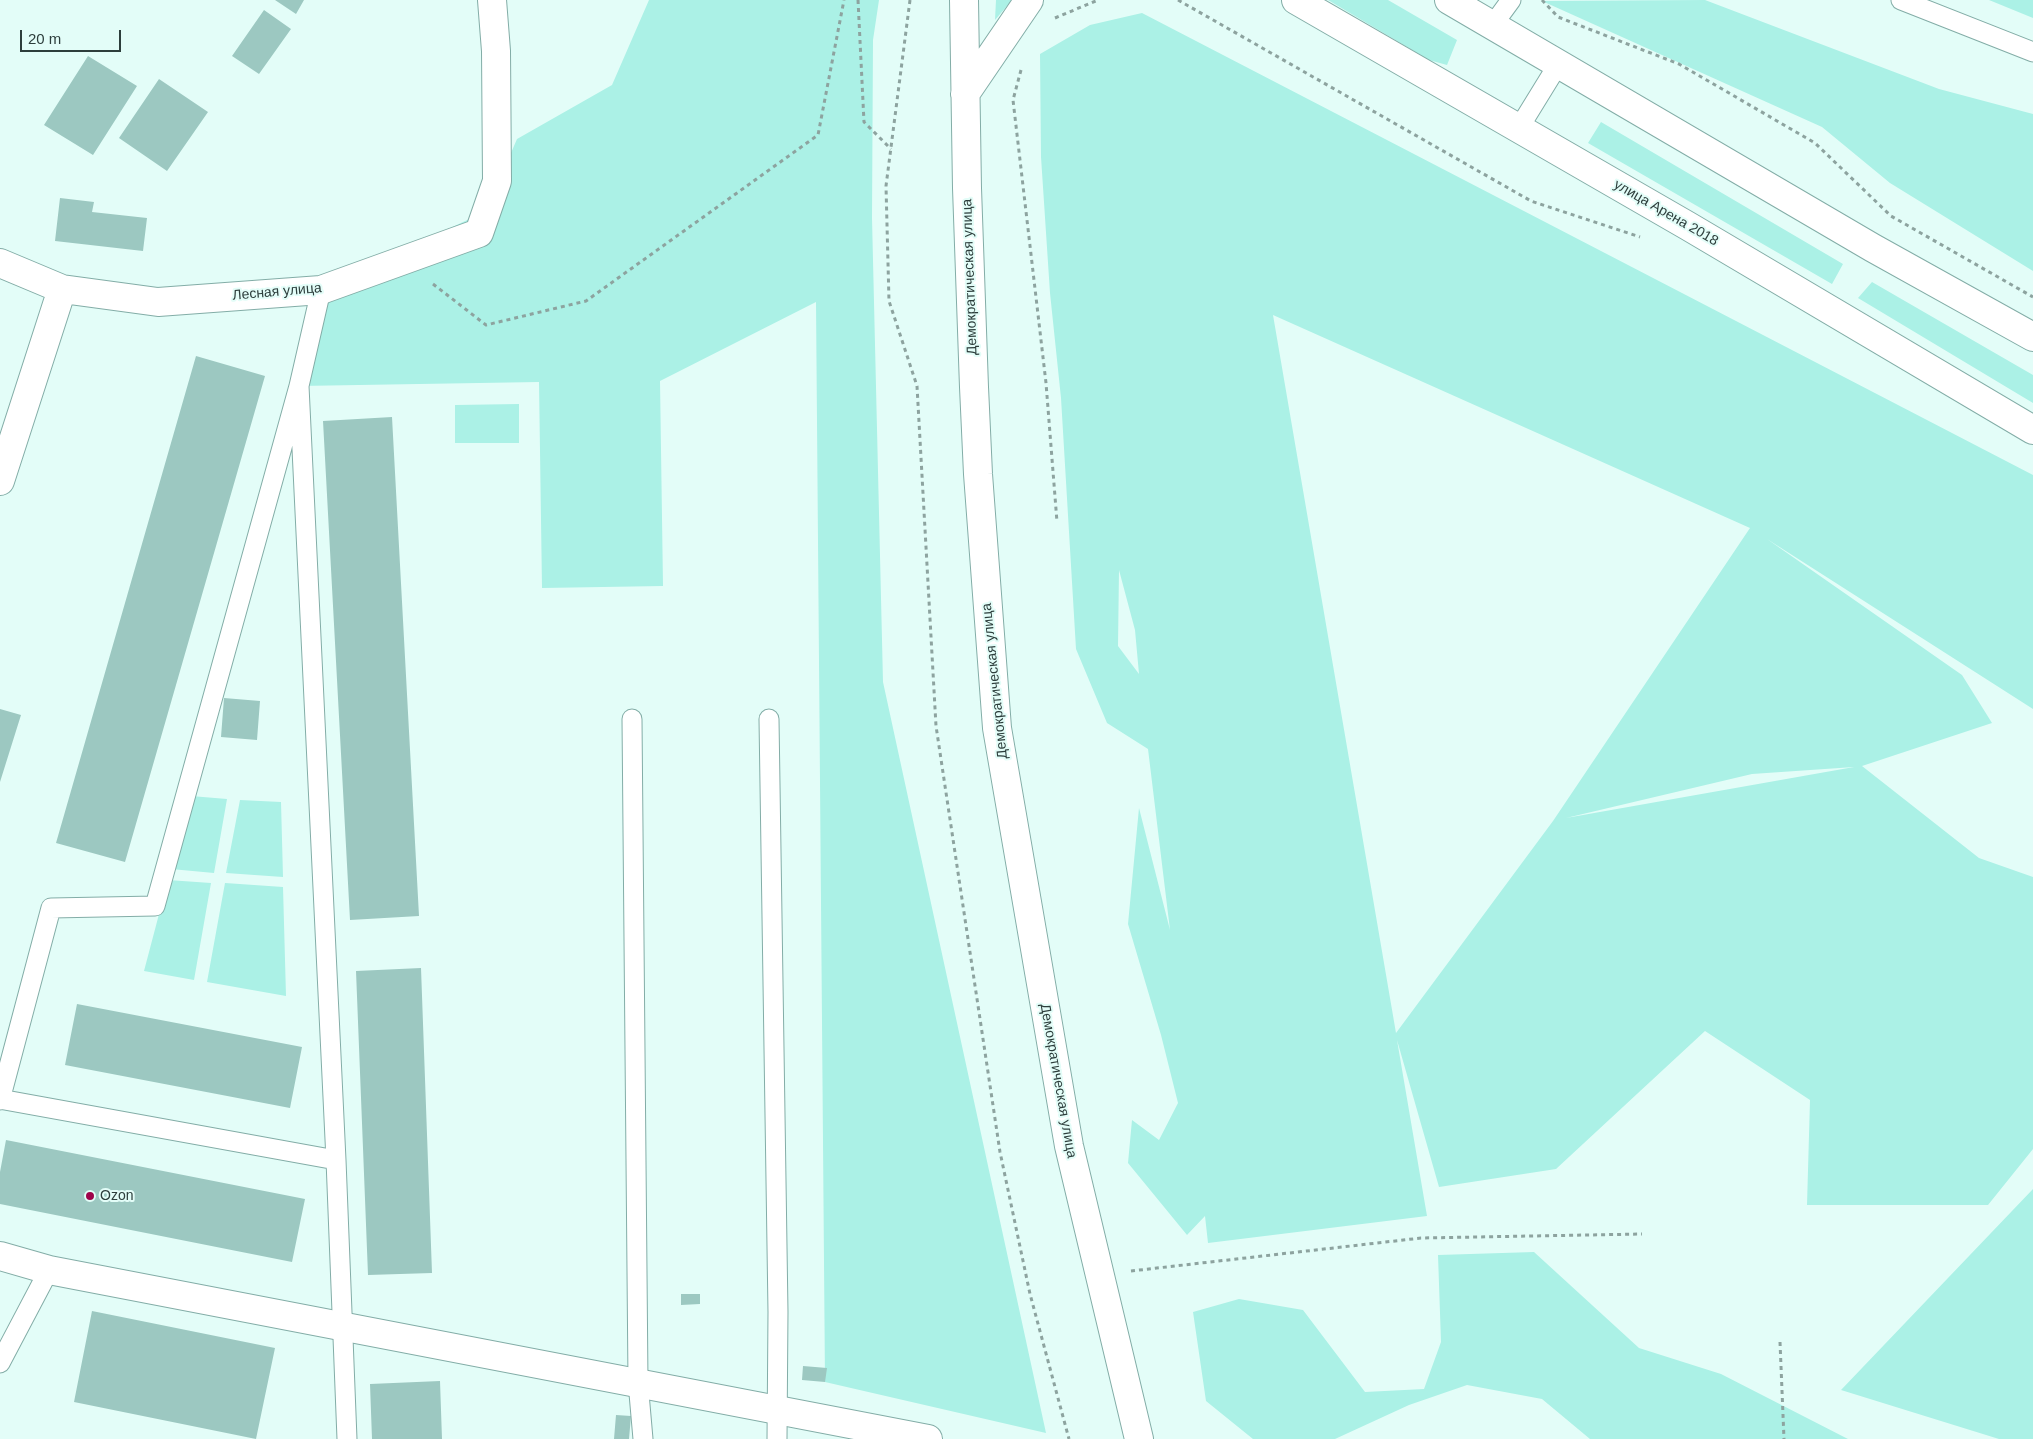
<!DOCTYPE html>
<meta charset="utf-8">
<style>
body{margin:0}
#map{position:relative;width:2033px;height:1439px;overflow:hidden;background:#e3fdf8;font-family:Arial,sans-serif}
canvas{display:block}
.scale{position:absolute;left:20px;top:30px;width:101px;height:22px;box-sizing:border-box;border:2px solid #2d3e3c;border-top:0;padding-left:6px;font-size:15px;line-height:18px;white-space:nowrap;color:#2d3e3c;-webkit-text-stroke:4px #e3fdf8;paint-order:stroke}
</style>
<div id="map">
<canvas width="2033" height="1439"></canvas>
<div class="scale">20 m</div>
</div>
<script>
const context = document.querySelector('canvas').getContext('2d');
context.lineJoin = 'round';
function fillPath(path, color) {
  context.fillStyle = color;
  context.fill(path, 'evenodd');
}
function toPath(rows) {
  const path = new Path2D();
  for (const r of rows) {
    path.moveTo(r[0], r[1]);
    for (let i = 2; i < r.length; i += 2) path.lineTo(r[i], r[i + 1]);
  }
  return path;
}
function strokePath(path, color, width, dash) {
  context.strokeStyle = color;
  context.lineWidth = width;
  context.lineCap = dash ? 'butt' : 'round';
  context.setLineDash(dash || []);
  context.stroke(path);
}
function label(font, color, halo, rows, align = 'center') {
  context.font = font + ' Arial,sans-serif';
  context.lineWidth = 4;
  context.setLineDash([]);
  context.textBaseline = 'middle';
  context.strokeStyle = halo;
  context.fillStyle = color;
  for (const [text, x, y, turn = 0] of rows) {
    context.save();
    context.translate(x, y);
    context.rotate((+turn || 0) * Math.PI / 180);
    context.textAlign = isNaN(turn) ? turn : align;
    if (halo) context.strokeText(text, 0, 0);
    context.fillText(text, 0, 0);
    context.restore();
  }
}
fillPath(toPath([
 [649,0,879,0,873,40,872,218,883,682,1046,1433,825,1382,816,302,660,381,663,586,542,588,539,382,299,386,321,290,486,211,517,139,612,85],
 [996,0,1012,0,995,20],
 [1328,0,1388,0,1457,40,1447,65,1429,60],
 [1705,0,1939,89,2033,114,2033,271,1890,183,1822,127,1542,1],
 [1989,0,2033,0,2033,18],
 [1142,13,2033,475,2033,709,1767,539,1962,675,1992,723,1862,766,1979,858,2033,877,2033,1149,1988,1205,1807,1205,1810,1100,1705,1031,1556,1169,1439,1187,1397,1040,1427,1216,1208,1243,1205,1216,1187,1235,1128,1163,1132,1120,1159,1140,1178,1103,1161,1035,1128,924,1139,808,1170,930,1148,749,1107,723,1076,649,1061,398,1050,293,1041,157,1040,54,1090,25],
 [1273,315,1750,528,1553,821,1396,1033],
 [1119,570,1135,630,1139,674,1118,646],
 [1854,767,1566,818,1752,774],
 [1601,122,1843,264,1832,284,1588,143],
 [1872,282,2033,375,2033,403,1858,298],
 [519,404,519,443,455,443,455,405],
 [191,796,227,799,214,873,171,869],
 [240,800,281,802,283,877,226,873],
 [168,880,211,883,194,980,144,971],
 [225,883,283,887,286,996,207,982],
 [2033,1189,2033,1439,1999,1439,1841,1390],
 [1534,1252,1639,1348,1721,1374,1848,1439,1590,1439,1542,1399,1467,1385,1409,1405,1335,1439,1253,1439,1206,1401,1193,1312,1239,1299,1303,1310,1365,1392,1424,1389,1441,1342,1438,1255]
]), '#abf1e6');
fillPath(toPath([
 [275,0,304,0,296,14],
 [264,10,291,29,259,74,232,56],
 [88,56,137,86,93,155,44,125],
 [159,79,208,112,167,171,119,138],
 [60,198,94,202,92,212,147,218,143,251,55,241],
 [196,356,265,376,125,862,56,843],
 [392,417,419,916,350,920,323,421],
 [224,698,260,701,257,740,221,737],
 [0,709,21,715,0,782],
 [421,968,432,1273,368,1275,356,971],
 [77,1004,302,1047,290,1108,65,1065],
 [6,1140,305,1199,292,1262,0,1204,0,1172],
 [681,1294,700,1294,700,1304,681,1305],
 [92,1311,275,1348,256,1439,74,1402],
 [803,1366,827,1368,825,1382,802,1380],
 [440,1381,442,1439,372,1439,370,1384],
 [616,1415,631,1416,629,1439,614,1439]
]), '#9cc8c1');
const service = toPath([
 [1901,0,2033,52],
 [1492,26,1511,0],
 [1519,128,1559,63],
 [299,386,336,1160,347,1439],
 [632,719,638,1382,643,1439],
 [769,719,778,1312,777,1439],
 [0,1099,336,1160],
 [0,1100,51,908,155,906,299,386,321,290],
 [0,1363,49,1270]
]);
const minor = toPath([
 [0,263,62,289,158,302,321,290,479,233,497,181,496,51,492,0],
 [0,481,62,289],
 [0,1256,49,1270,928,1439]
]);
const primary = toPath([
 [964,0,967,188,974,387,978,474,997,728,1069,1146,1139,1439],
 [1296,0,1688,226,2033,430],
 [1449,0,1873,248,2033,337],
 [965,94,1029,0]
]);
strokePath(service, '#83ada7', 21);
strokePath(minor, '#83ada7', 30);
strokePath(primary, '#83ada7', 30);
strokePath(toPath([
 [858,0,864,122,891,149],
 [910,0,886,186,889,301,917,386,936,726,1000,1152,1030,1294,1069,1439],
 [1178,0,1531,201,1640,237],
 [1542,0,1558,17,1679,64,1815,143,1891,216,2033,297],
 [1055,18,1098,0],
 [1021,70,1013,100,1046,383,1057,522],
 [433,284,486,325,586,301,818,135,844,0],
 [1131,1271,1421,1238,1642,1234],
 [1780,1342,1784,1439]
]), '#8da39f', 3, [4, 4]);
strokePath(service, '#fff', 19);
strokePath(minor, '#fff', 28);
strokePath(primary, '#fff', 28);
for (const [x, y, r, color] of [
 [90,1196,5,"#9e034a"]
]) {
  const dot = new Path2D();
  dot.arc(x, y, r, 0, 2 * Math.PI);
  context.fillStyle = color;
  context.fill(dot);
  strokePath(dot, '#e3fdf8', 2);
}
label('14px', '#2d3e3c', '#e3fdf8', [
 ["улица Арена 2018",1666,213,30],
 ["Демократическая улица",970,277,-92],
 ["Лесная улица",277,292,-5],
 ["Демократическая улица",995,681,-96],
 ["Демократическая улица",1058,1081,80]
]);
label('14px', '#2d3e3c', '#e3fdf8', [
 ["Ozon",100,1196]
], 'left');
</script>
